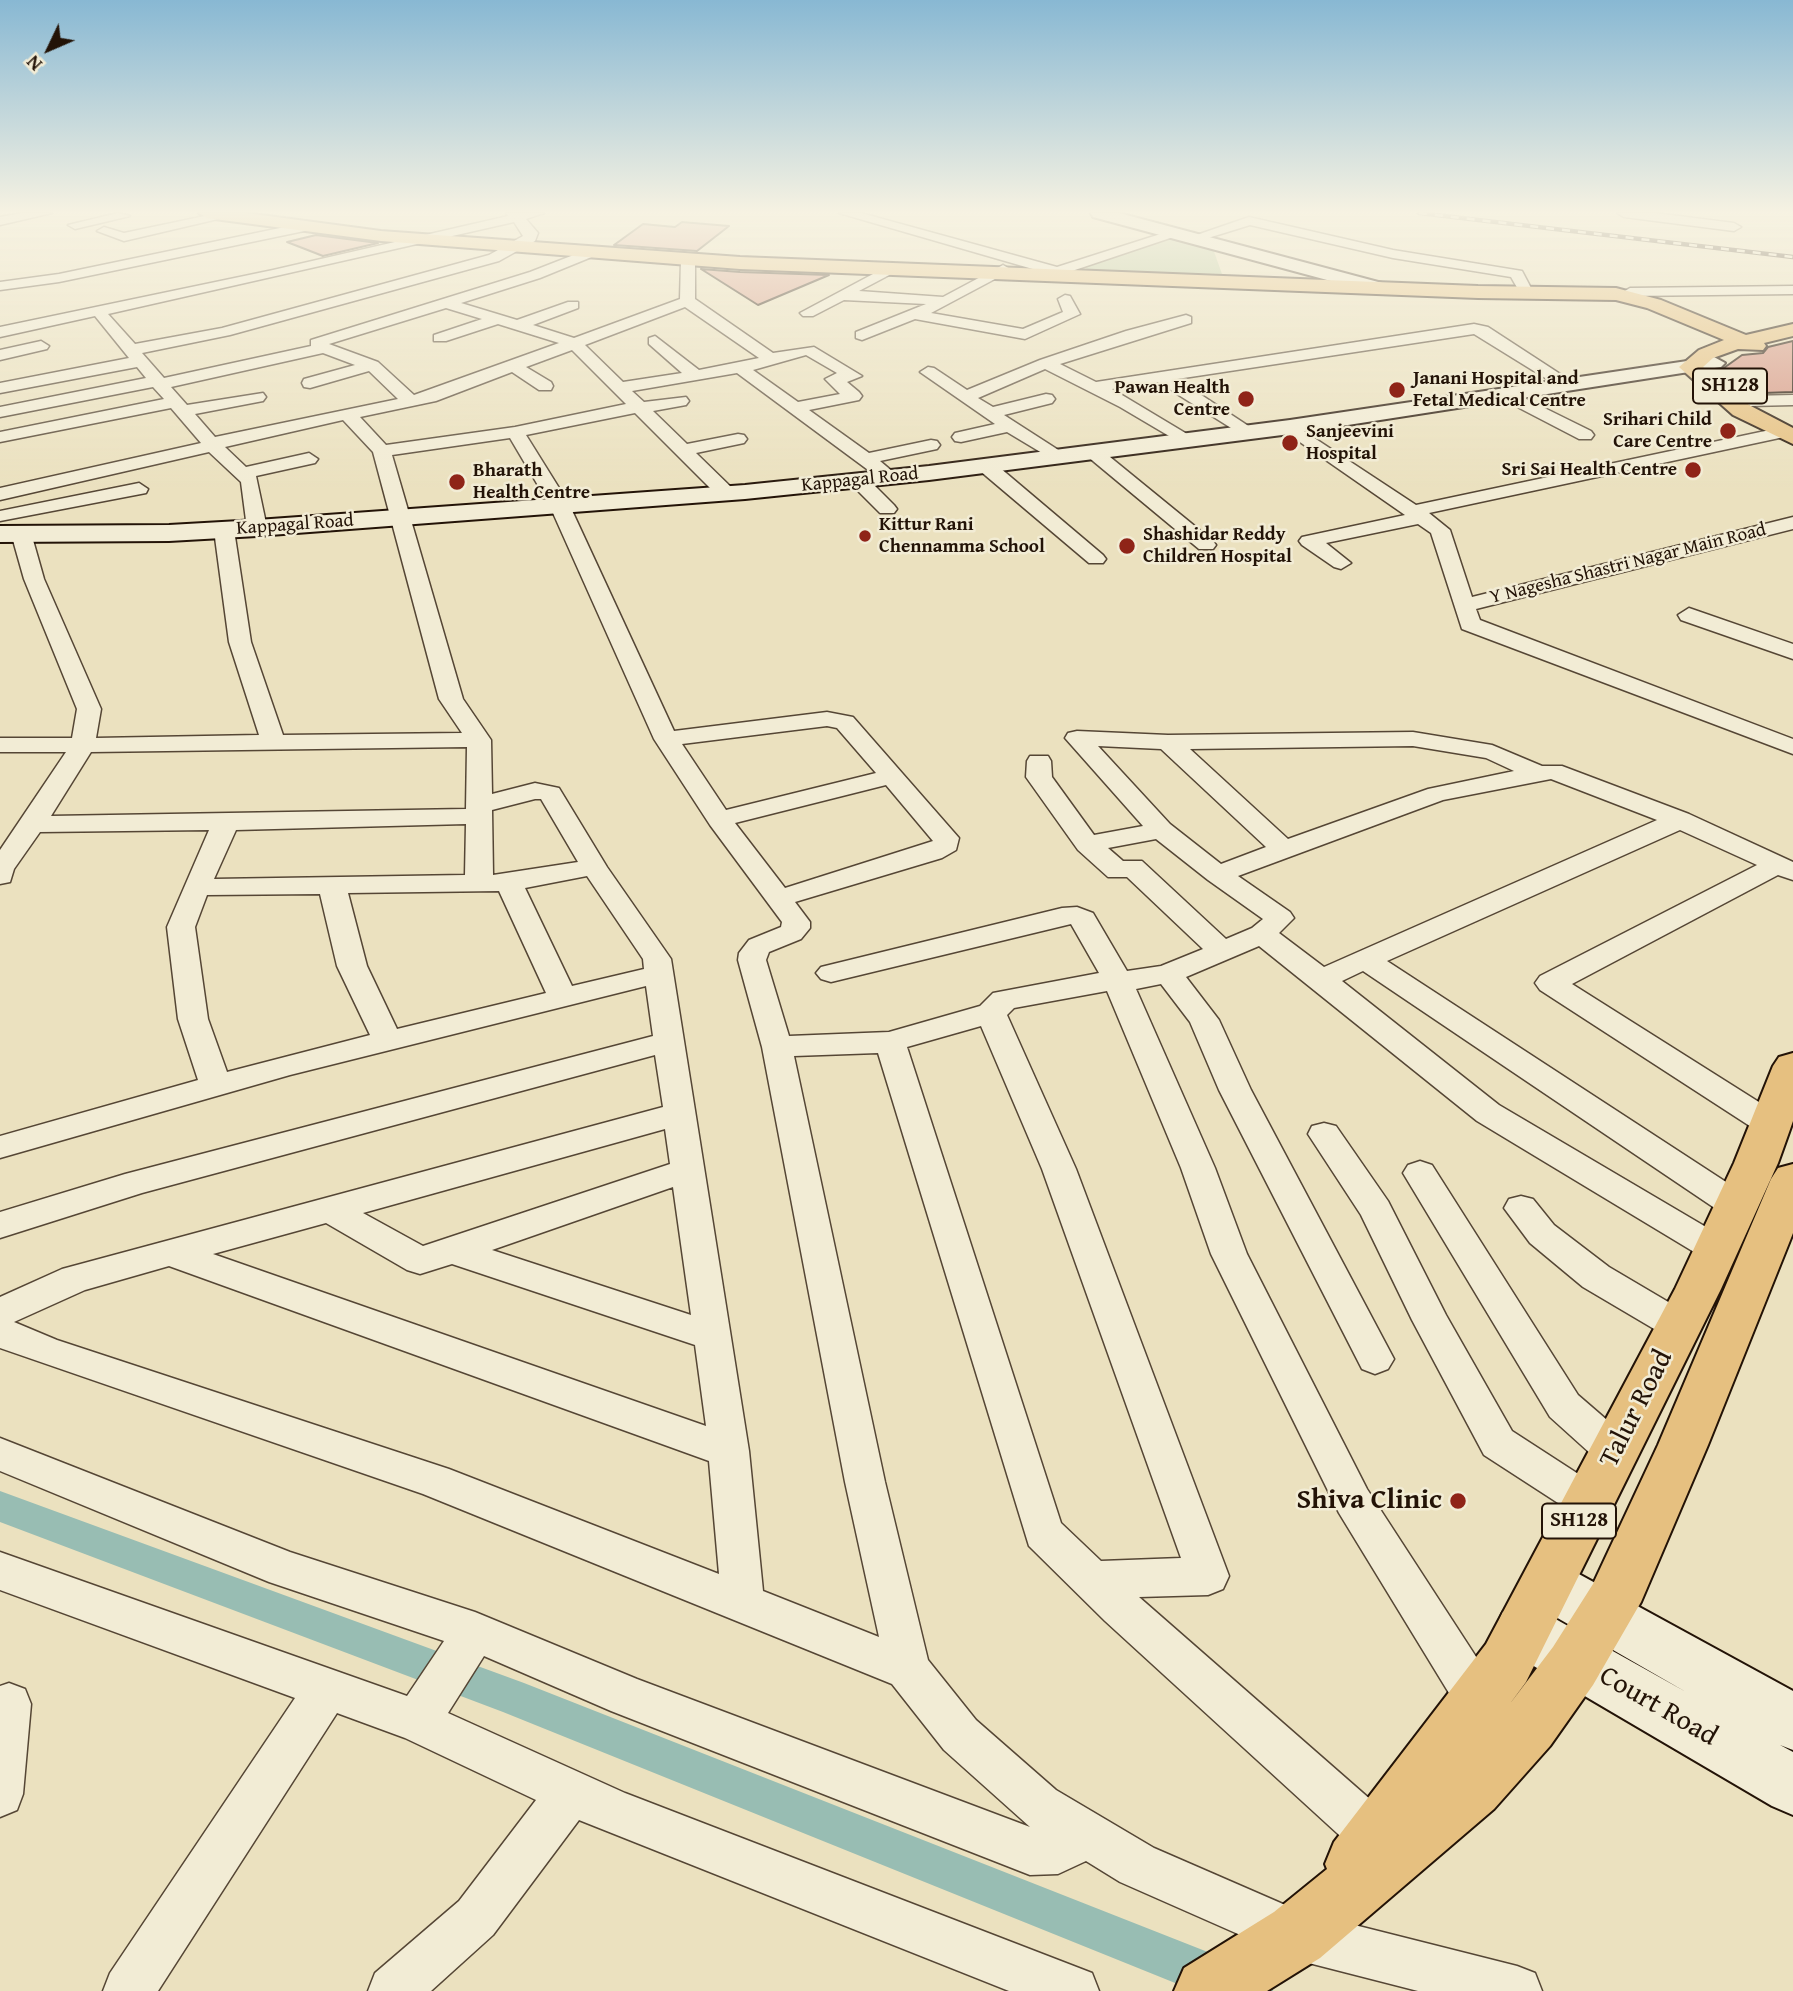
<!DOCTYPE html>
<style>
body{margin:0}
#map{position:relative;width:1793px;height:1991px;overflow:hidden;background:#ebe1bf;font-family:"Gentium Book Plus",serif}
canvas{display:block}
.north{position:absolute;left:14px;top:14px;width:70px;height:70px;-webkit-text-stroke:5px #f2ecd5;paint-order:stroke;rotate:226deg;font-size:19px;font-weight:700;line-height:28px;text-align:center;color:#231307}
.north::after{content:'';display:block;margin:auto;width:24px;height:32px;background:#231307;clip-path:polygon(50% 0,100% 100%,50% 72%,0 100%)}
</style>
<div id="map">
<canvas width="1793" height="1991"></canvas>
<div class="north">N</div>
</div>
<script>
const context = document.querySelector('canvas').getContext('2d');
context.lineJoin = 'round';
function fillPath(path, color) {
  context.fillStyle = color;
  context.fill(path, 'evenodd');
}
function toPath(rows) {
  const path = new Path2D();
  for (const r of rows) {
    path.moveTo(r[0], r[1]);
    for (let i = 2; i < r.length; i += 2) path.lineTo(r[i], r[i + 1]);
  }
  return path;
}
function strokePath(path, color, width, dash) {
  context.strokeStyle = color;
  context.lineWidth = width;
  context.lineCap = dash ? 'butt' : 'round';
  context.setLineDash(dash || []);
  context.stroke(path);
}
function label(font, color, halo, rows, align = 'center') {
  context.font = font + ' "Gentium Book Plus",serif';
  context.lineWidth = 5;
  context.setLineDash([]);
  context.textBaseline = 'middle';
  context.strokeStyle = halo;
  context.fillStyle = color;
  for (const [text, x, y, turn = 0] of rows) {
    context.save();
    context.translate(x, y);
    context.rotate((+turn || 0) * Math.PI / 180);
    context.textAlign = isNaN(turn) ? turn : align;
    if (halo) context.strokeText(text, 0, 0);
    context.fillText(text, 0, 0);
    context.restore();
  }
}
fillPath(toPath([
 [1179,234,1211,243,1222,274,1087,271,1085,265]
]), '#b0c497');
fillPath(toPath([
 [0,1491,524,1683,1251,1969,1267,1975,1273,1991,1195,1991,503,1712,0,1522,0,1491]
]), '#98bdb3');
const building = toPath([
 [682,222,729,226,697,251,614,245,643,224,675,227,682,222],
 [316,235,378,243,323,256,287,242,316,235],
 [701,269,740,272,829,275,758,305,701,269],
 [1793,341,1793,392,1763,393,1747,389,1732,383,1721,370,1742,355,1763,353,1768,347,1793,341]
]);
fillPath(building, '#d79887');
strokePath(building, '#231307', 2);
const street = toPath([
 [22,213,52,213,0,225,0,217,22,213],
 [118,213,130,216,75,229,68,225,118,213],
 [219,213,231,216,124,241,97,231,104,227,124,233,219,213],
 [506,213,544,213,526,219,538,233,535,241,499,261,230,335,142,353,164,378,311,346,311,340,530,272,589,249,594,250,594,256,540,278,461,303,517,320,568,302,578,302,578,308,533,325,574,338,680,299,681,260,688,256,695,260,695,299,773,353,814,347,862,376,847,382,859,392,862,396,859,400,809,410,869,453,931,440,937,441,940,445,937,449,880,461,899,477,890,483,883,481,737,373,632,391,644,402,686,397,689,401,686,405,653,411,687,444,738,434,744,435,747,439,744,443,696,453,733,489,736,493,733,497,719,497,635,413,526,435,569,504,674,731,827,712,853,717,959,838,956,850,942,858,795,902,810,922,810,928,801,939,769,952,766,960,789,1036,889,1032,980,1006,993,993,1099,973,1071,924,831,982,821,979,816,973,821,967,1062,908,1077,907,1093,913,1127,971,1161,966,1203,949,1127,877,1108,877,1078,850,1026,777,1027,761,1030,756,1048,756,1051,761,1052,777,1094,835,1143,826,1065,738,1068,733,1077,731,1168,735,1413,732,1492,745,1542,766,1562,766,1689,814,1793,862,1793,880,1778,875,1572,984,1781,1116,1786,1124,1781,1132,1770,1135,1759,1132,1540,990,1535,983,1540,976,1757,865,1680,830,1387,961,1749,1197,1754,1206,1749,1215,1737,1218,1725,1215,1363,971,1342,981,1499,1105,1728,1240,1734,1249,1728,1258,1716,1262,1704,1258,1477,1121,1259,946,1186,977,1219,1020,1251,1090,1394,1359,1388,1369,1375,1374,1362,1369,1219,1090,1190,1022,1161,984,1136,989,1215,1168,1247,1254,1367,1489,1495,1686,1501,1701,1495,1716,1479,1722,1463,1716,1339,1513,1211,1254,1181,1168,1107,991,1014,1008,1007,1015,1076,1169,1229,1576,1223,1589,1208,1595,1139,1597,1395,1821,1402,1838,1395,1855,1378,1862,1361,1855,1105,1621,1029,1546,878,1053,794,1056,885,1482,928,1660,976,1720,1056,1790,1154,1848,1299,1911,1517,1966,1535,1973,1542,1991,1418,1991,1297,1960,1120,1882,1086,1861,1058,1874,1030,1875,611,1711,484,1656,448,1713,625,1793,1092,1973,1099,1991,1009,1991,579,1820,493,1935,431,1991,368,1991,375,1973,459,1901,536,1800,405,1738,337,1713,158,1991,103,1991,110,1973,295,1698,0,1590,0,1552,407,1696,444,1641,269,1582,0,1471,0,1438,290,1552,475,1612,637,1679,1030,1827,944,1750,892,1684,423,1494,0,1348,0,1297,62,1269,663,1107,655,1055,142,1193,0,1238,0,1212,125,1174,653,1036,646,986,290,1075,0,1158,0,1136,198,1080,178,1019,167,927,209,830,40,832,14,869,10,882,0,884,0,850,66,752,0,752,0,738,72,738,77,709,24,579,11,533,14,529,21,527,31,533,44,579,101,709,96,738,259,735,229,642,214,530,224,524,234,530,251,642,283,735,462,733,439,699,373,452,343,420,225,447,246,467,309,453,318,459,315,463,256,476,267,528,257,534,247,528,241,482,209,452,0,500,0,488,201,443,171,408,0,442,0,432,164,399,153,387,0,417,0,407,146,378,137,367,0,393,0,383,129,358,95,316,0,337,0,327,273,270,508,216,506,213],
 [514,222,523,236,489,255,222,328,135,344,108,314,514,222],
 [685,307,759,358,699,370,655,336,649,338,649,344,682,373,623,382,585,345,685,307],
 [446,308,482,319,434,335,434,341,446,341,498,324,559,343,414,395,378,362,329,344,446,308],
 [572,350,626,404,515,427,386,445,360,417,436,401,512,372,539,390,551,390,553,386,551,382,526,367,572,350],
 [323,353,355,365,304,379,302,383,304,387,310,388,369,371,398,399,215,437,195,414,263,401,266,397,263,393,187,405,171,387,323,353],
 [806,355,837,373,825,379,840,394,798,402,753,370,806,355],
 [510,438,549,504,654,739,710,825,782,922,781,927,749,940,739,953,738,960,762,1047,845,1482,879,1637,763,1591,749,1451,671,959,607,867,559,788,535,783,492,794,491,740,463,699,392,455,510,438],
 [827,726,837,728,876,773,726,810,682,744,827,726],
 [1098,746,1161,749,1266,847,1221,864,1170,824,1098,746],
 [1413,746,1486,758,1514,771,1428,789,1288,839,1190,749,1413,746],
 [467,747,466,809,51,816,91,752,467,747],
 [1551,779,1657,820,1324,967,1279,933,1294,918,1290,912,1238,876,1443,800,1551,779],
 [886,785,933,841,785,888,735,823,886,785],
 [535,799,541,799,578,862,493,875,492,810,535,799],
 [466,824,465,875,214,879,236,830,466,824],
 [1156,839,1208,880,1263,919,1252,928,1226,939,1142,861,1123,861,1108,848,1156,839],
 [587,876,643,959,644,969,572,986,525,888,587,876],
 [499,891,546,993,397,1029,367,966,348,893,499,891],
 [320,894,337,966,370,1035,227,1072,208,1019,195,927,207,895,320,894],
 [981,1026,1042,1169,1181,1558,1101,1561,1061,1523,907,1047,981,1026],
 [665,1129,670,1164,423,1246,363,1213,665,1129],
 [673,1187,691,1315,492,1250,673,1187],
 [326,1223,407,1270,420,1274,452,1264,695,1345,706,1426,213,1254,326,1223],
 [169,1266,709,1461,719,1574,449,1469,57,1340,14,1322,85,1290,169,1266],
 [839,213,861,213,1057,267,1173,230,1185,233,1057,276,839,213],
 [1617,213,1655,213,1734,223,1741,227,1734,231,1624,217,1617,213],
 [1249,217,1393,250,1522,271,1531,288,1529,291,1519,291,1511,277,1393,258,1250,225,1195,242,1188,238,1249,217],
 [304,223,309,224,309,230,59,282,0,290,0,282,59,274,304,223],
 [1003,265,1010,269,1008,272,931,313,1023,329,1063,312,1058,299,1065,295,1070,296,1080,314,1025,339,915,319,862,340,856,338,856,332,926,304,844,300,813,316,803,316,800,313,888,266,895,270,893,273,859,291,943,297,1003,265],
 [1793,286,1793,294,1630,296,1623,292,1630,288,1793,286],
 [1186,315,1191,317,1191,323,1060,364,1096,382,1474,324,1488,327,1577,385,1575,389,1563,389,1474,334,1177,379,1253,429,1256,433,1253,437,1247,438,1158,382,1112,389,1192,437,1195,441,1186,446,1120,407,1045,369,978,398,993,407,1046,394,1052,395,1055,399,1052,403,1004,415,1063,453,1066,457,1057,462,1007,432,961,442,955,441,952,437,955,433,995,424,920,372,928,367,934,368,967,390,1040,360,1126,331,1186,315],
 [41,341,49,346,47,349,0,360,0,350,41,341],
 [1508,390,1591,431,1594,435,1591,439,1579,439,1502,399,1499,395,1502,391,1508,390],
 [1793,395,1793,405,1750,406,1741,401,1750,396,1793,395],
 [1290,422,1416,505,1784,427,1790,428,1793,432,1790,436,1784,437,1429,513,1450,530,1472,597,1793,517,1793,529,1476,609,1480,620,1793,739,1793,754,1462,629,1431,533,1418,524,1326,543,1351,563,1341,569,1334,567,1302,545,1299,541,1302,537,1405,515,1284,431,1281,427,1284,423,1290,422],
 [1093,447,1099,448,1213,541,1216,545,1213,549,1199,549,1087,456,1084,452,1093,447],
 [986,460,993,462,1103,555,1106,559,1103,563,1089,563,979,470,977,466,979,462,986,460],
 [858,474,865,476,894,505,897,509,894,513,880,513,851,484,849,480,858,474],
 [139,483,148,489,146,493,0,521,0,511,139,483],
 [1689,608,1793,644,1793,659,1681,620,1678,615,1689,608],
 [1324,1123,1336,1126,1388,1201,1446,1315,1512,1431,1603,1490,1609,1502,1603,1514,1589,1519,1575,1514,1484,1455,1412,1320,1361,1215,1308,1134,1312,1126,1324,1123],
 [1420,1161,1432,1165,1578,1395,1629,1439,1635,1451,1629,1463,1615,1467,1601,1463,1550,1417,1403,1173,1408,1165,1420,1161],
 [1521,1196,1533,1199,1554,1225,1609,1267,1692,1316,1697,1326,1692,1336,1679,1340,1666,1336,1583,1287,1530,1243,1504,1208,1509,1199,1521,1196],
 [9,1683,25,1689,31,1704,23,1794,17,1810,0,1817,0,1686,9,1683]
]);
const secondary = toPath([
 [1091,213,1119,213,1382,283,1385,287,1382,291,1368,291,1093,217,1091,213],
 [1714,357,1725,363,1721,367,1290,434,929,480,745,499,257,536,169,541,0,542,0,526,169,525,257,520,745,485,929,466,1290,420,1714,357],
 [1547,1560,1566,1567,1793,1691,1793,1750,1780,1745,1793,1752,1793,1815,1772,1806,1503,1648,1495,1630,1503,1612,1523,1604,1543,1612,1686,1692,1528,1601,1520,1584,1528,1567,1547,1560]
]);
const primary = toPath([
 [199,213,246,213,381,231,740,257,1478,286,1616,288,1661,300,1746,335,1793,324,1793,336,1764,343,1766,346,1763,350,1738,349,1713,358,1703,367,1749,405,1793,428,1793,444,1733,415,1679,367,1699,350,1724,340,1647,308,1616,300,1478,298,740,269,381,241,207,218,199,213],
 [1793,1053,1793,1121,1778,1163,1721,1289,1526,1682,1509,1705,1553,1647,1593,1584,1658,1445,1771,1179,1778,1168,1793,1164,1793,1233,1708,1445,1641,1602,1593,1685,1550,1746,1494,1809,1320,1958,1267,1991,1174,1991,1184,1968,1274,1912,1327,1869,1325,1864,1334,1842,1486,1644,1675,1289,1734,1163,1773,1066,1779,1057,1793,1053]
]);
strokePath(street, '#554635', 3);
strokePath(secondary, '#231307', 4);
strokePath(primary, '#231307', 4);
fillPath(street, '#f2ecd5');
fillPath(secondary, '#f2ecd5');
fillPath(primary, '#e6c080');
const rail = toPath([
 [1419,213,1793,257]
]);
strokePath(rail, '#231307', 4.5);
strokePath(rail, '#f2ecd5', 2.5, [8]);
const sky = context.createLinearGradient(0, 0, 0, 492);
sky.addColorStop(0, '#88b8d3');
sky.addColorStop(0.43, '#f6f2e2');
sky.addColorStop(1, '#f6f2e200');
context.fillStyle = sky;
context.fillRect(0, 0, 1793, 492);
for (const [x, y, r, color] of [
 [1397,390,9,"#8f2418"],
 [1246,399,9,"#8f2418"],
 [1728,431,9,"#8f2418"],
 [1290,443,9,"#8f2418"],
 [1693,470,9,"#8f2418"],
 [457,482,9,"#8f2418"],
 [865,536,7,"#8f2418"],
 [1127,546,9,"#8f2418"],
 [1458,1501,9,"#8f2418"]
]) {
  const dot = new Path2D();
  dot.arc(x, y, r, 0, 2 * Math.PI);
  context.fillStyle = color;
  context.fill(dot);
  strokePath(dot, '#f2ecd5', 2.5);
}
label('bold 19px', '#231307', '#f2ecd5', [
 ["Janani Hospital and",1413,379],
 ["Fetal Medical Centre",1413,401],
 ["Pawan Health",1230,388,"right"],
 ["Centre",1230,410,"right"],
 ["Srihari Child",1712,420,"right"],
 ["Care Centre",1712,442,"right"],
 ["Sanjeevini",1306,432],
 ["Hospital",1306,454],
 ["Sri Sai Health Centre",1677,470,"right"],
 ["Bharath",473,471],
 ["Health Centre",473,493],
 ["Kittur Rani",879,525],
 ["Chennamma School",879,547],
 ["Shashidar Reddy",1143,535],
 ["Children Hospital",1143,557]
], 'left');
label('19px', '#231307', '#f2ecd5', [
 ["Kappagal Road",860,480,-6],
 ["Kappagal Road",295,525,-4],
 ["Y Nagesha Shastri Nagar Main Road",1628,564,-14]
]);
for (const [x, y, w] of [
 [1730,386,74],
 [1579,1521,74]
]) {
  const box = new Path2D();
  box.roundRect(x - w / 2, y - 17.5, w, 35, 5);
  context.fillStyle = '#f2ecd5';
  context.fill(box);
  strokePath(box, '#231307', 2);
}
label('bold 21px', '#231307', null, [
 ["SH128",1730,386],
 ["SH128",1579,1521]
]);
label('28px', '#231307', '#f2ecd5', [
 ["Talur Road",1637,1409,-63],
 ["Court Road",1658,1707,30]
]);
label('bold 28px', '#231307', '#f2ecd5', [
 ["Shiva Clinic",1442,1501]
], 'right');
</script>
